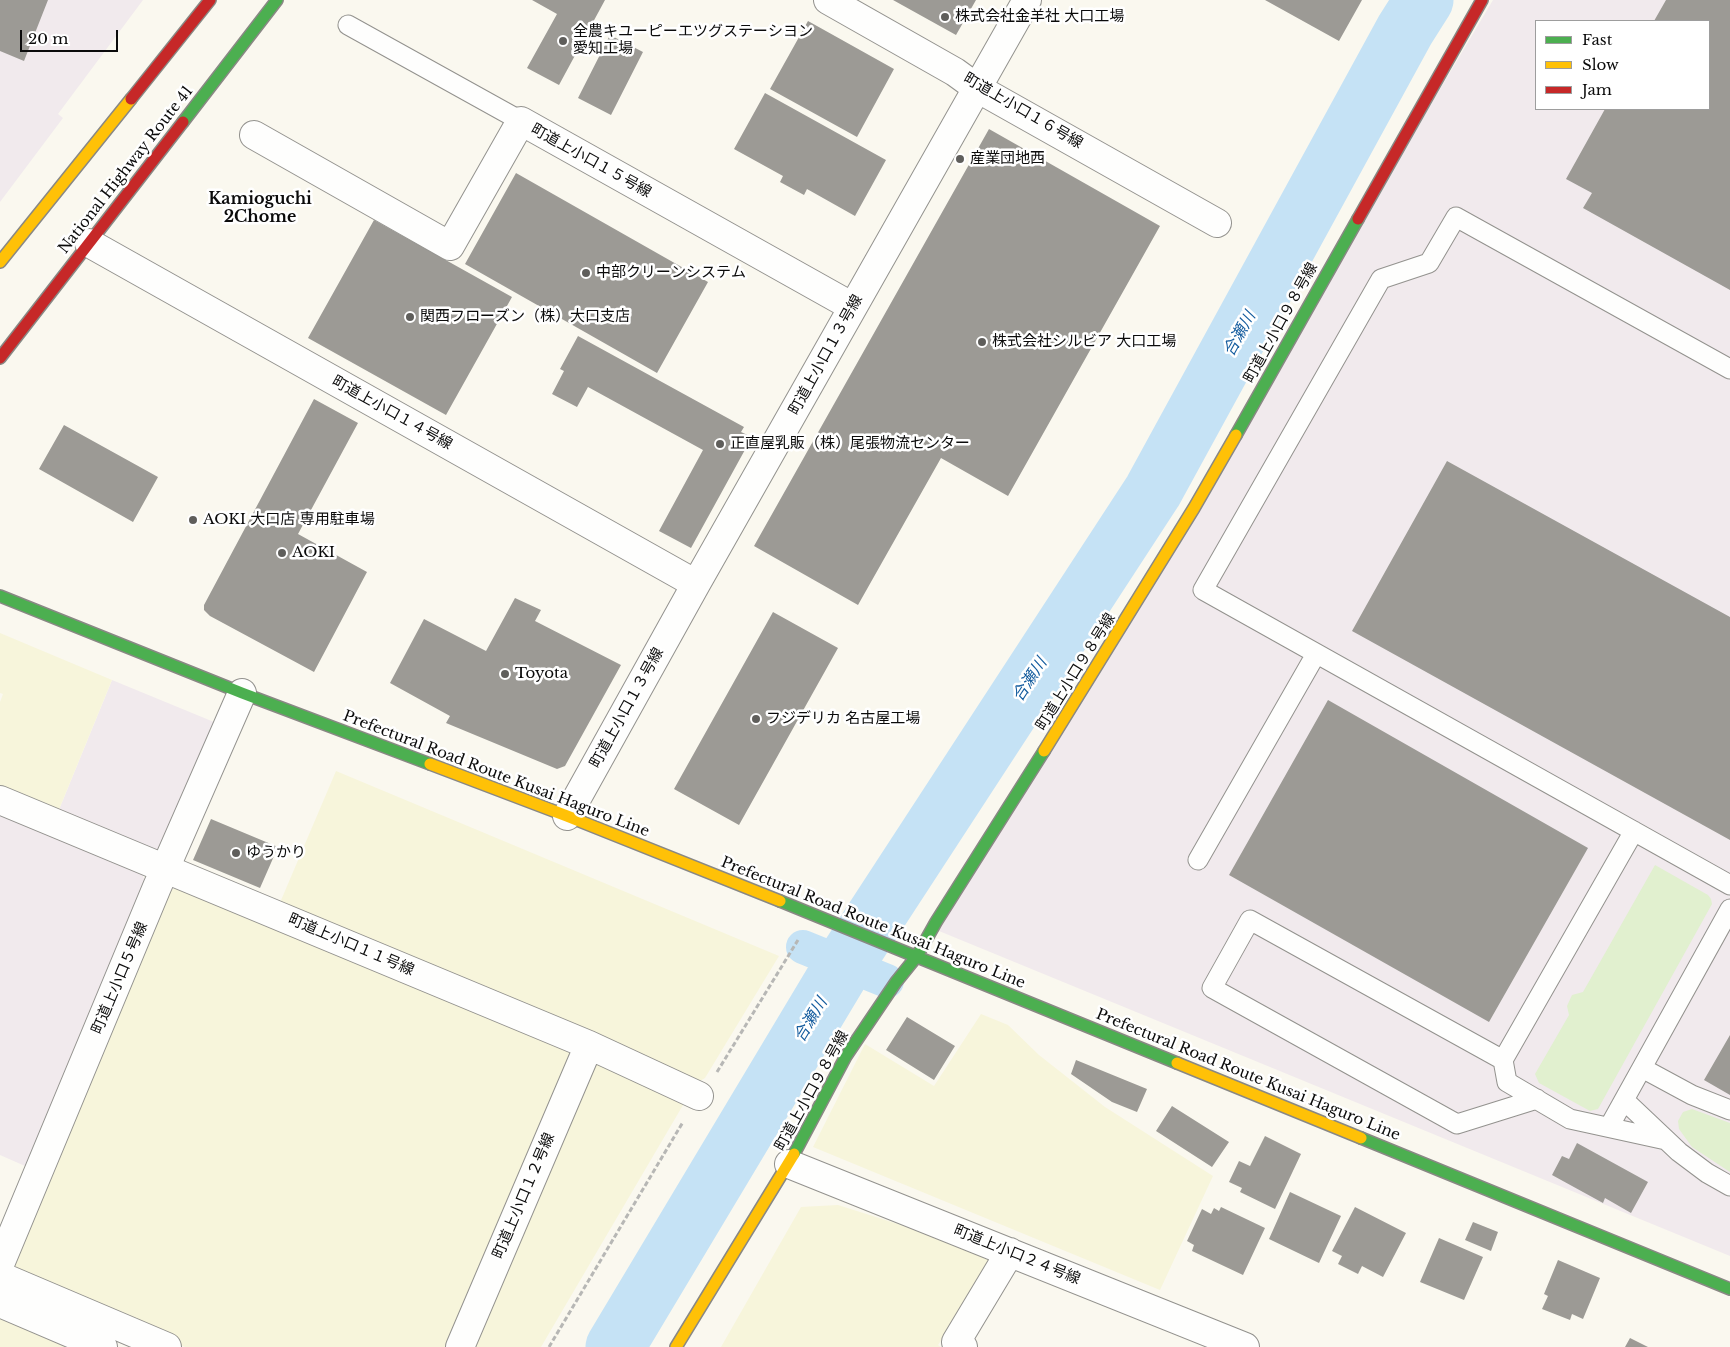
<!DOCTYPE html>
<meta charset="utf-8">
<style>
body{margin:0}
#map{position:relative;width:1730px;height:1347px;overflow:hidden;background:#faf8ef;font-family:"Libre Baskerville",serif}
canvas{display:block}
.legend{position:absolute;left:1535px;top:20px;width:175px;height:90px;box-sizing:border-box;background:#fff;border:1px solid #9d9d9d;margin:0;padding:6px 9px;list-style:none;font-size:15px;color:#0b0b0b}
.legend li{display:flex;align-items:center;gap:10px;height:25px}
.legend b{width:25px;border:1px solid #9d9d9d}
.scale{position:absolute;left:20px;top:30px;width:98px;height:22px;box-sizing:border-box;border:2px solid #0b0b0b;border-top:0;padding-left:6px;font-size:15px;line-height:18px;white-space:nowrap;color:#0b0b0b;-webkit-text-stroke:4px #fff;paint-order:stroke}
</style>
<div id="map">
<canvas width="1730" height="1347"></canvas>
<ul class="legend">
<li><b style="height:6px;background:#4caf50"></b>Fast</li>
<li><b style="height:6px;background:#ffc107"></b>Slow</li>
<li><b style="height:6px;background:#c62828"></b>Jam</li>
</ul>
<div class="scale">20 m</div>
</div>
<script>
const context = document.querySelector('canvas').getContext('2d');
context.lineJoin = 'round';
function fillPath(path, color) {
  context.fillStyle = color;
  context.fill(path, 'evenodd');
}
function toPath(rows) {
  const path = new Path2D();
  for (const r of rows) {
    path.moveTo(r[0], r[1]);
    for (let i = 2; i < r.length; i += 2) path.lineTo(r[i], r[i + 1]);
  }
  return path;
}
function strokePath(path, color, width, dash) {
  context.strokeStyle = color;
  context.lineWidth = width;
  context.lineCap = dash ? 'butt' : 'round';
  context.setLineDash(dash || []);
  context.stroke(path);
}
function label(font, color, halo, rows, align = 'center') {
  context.font = font + ' "Libre Baskerville","Noto Sans JP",serif';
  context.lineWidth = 5;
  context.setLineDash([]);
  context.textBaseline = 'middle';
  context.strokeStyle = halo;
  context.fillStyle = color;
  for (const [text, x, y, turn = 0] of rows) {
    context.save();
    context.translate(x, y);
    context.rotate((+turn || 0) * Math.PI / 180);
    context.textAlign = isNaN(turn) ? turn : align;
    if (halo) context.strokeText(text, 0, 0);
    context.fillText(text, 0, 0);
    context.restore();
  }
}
fillPath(toPath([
 [0,0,143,0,58,114,63,118,0,202],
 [1493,0,1730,0,1730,1256,939,931],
 [1536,21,1709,21,1709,109,1536,109],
 [112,680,214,722,161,847,153,852,58,812],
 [0,810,140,867,145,882,25,1166,0,1155]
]), '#f1eaed');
fillPath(toPath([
 [0,633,112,680,58,812,0,788,0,702,3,694,0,693],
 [336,771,779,956,705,1078,700,1081,279,905],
 [182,886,579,1055,455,1347,185,1347,15,1275,12,1265,171,890],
 [981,1014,1008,1025,1039,1055,1105,1107,1213,1176,1160,1290,813,1147,865,1044,934,1086],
 [588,1059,686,1100,541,1347,466,1347],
 [838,1205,901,1225,990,1260,992,1265,938,1345,941,1347,721,1347,801,1207],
 [0,1313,80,1347,0,1347]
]), '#f7f5db');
fillPath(toPath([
 [1655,865,1708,895,1711,899,1712,904,1598,1109,1590,1111,1539,1083,1535,1074,1569,1015,1567,1006,1572,995,1583,992],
 [1692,1109,1730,1123,1730,1172,1692,1147,1679,1129,1678,1121,1683,1112]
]), '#e1f0cf');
strokePath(toPath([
 [803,947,887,981]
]), '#c5e2f5', 34);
strokePath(toPath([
 [615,1347,842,968,1153,491,1405,30,1424,0]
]), '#c5e2f5', 59);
fillPath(toPath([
 [0,0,48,0,24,61,0,51],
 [532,0,605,0,559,85,527,68,557,14],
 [893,0,976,0,956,35],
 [1265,0,1362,0,1339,41],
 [1666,0,1730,0,1730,290,1583,208,1592,193,1566,179,1605,109,1709,109,1709,21,1654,21],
 [808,21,894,69,857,137,770,89],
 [610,35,643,52,611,115,578,98],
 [765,93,886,160,855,216,807,189,804,195,780,182,783,176,734,149],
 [989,129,1160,226,1008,496,941,458,858,605,754,546],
 [516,173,708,282,657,373,465,264],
 [374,220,512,297,446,415,308,338],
 [578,336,744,427,741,432,752,437,691,548,659,531,703,450,588,387,577,407,552,394,564,371,560,369],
 [314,399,358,423,298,534,367,572,314,672,210,616,204,610,204,605],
 [64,425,158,477,133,522,39,469],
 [1447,461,1730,617,1730,840,1352,631],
 [515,598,541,610,535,621,621,665,565,766,557,769,446,723,450,716,390,683,424,619,486,651],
 [773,612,838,648,739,825,674,789],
 [1328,700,1588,848,1489,1022,1229,875],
 [211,819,278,847,260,888,193,860],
 [907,1017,955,1046,934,1080,886,1050],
 [1730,1035,1730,1095,1704,1080],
 [1076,1060,1147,1089,1137,1112,1112,1102,1071,1074],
 [1172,1106,1229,1142,1212,1167,1156,1131],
 [1265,1136,1301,1154,1275,1209,1240,1192,1242,1188,1229,1182,1239,1161,1250,1166],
 [1577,1143,1648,1182,1631,1213,1605,1198,1603,1203,1552,1175,1562,1156,1569,1159],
 [1290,1192,1341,1216,1319,1263,1269,1239],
 [1221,1207,1265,1228,1243,1275,1192,1251,1194,1245,1187,1241,1202,1209,1211,1214,1214,1208,1219,1211],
 [1355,1207,1406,1233,1383,1277,1362,1266,1358,1274,1338,1264,1342,1256,1332,1251],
 [1473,1222,1498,1232,1491,1251,1465,1240],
 [1439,1238,1483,1257,1464,1300,1420,1282],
 [1558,1260,1600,1278,1583,1319,1572,1314,1570,1320,1542,1309,1548,1296,1544,1294],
 [1630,1338,1648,1347,1625,1347]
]), '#9c9a95');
const lane = toPath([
 [348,25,521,121],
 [1730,369,1456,217,1429,263,1381,279,1203,590,1730,885],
 [1634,831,1503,1060,1507,1082,1570,1119,1666,1140],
 [1198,860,1316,654],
 [1503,1060,1250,920,1212,988,1457,1124,1537,1099],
 [1642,1068,1692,1095,1730,1110],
 [1624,1100,1679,1152,1707,1173,1730,1186],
 [1609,1127,1730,909]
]);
const street = toPath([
 [828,0,955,72,977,88,1217,223],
 [254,135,450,246,521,121,853,307],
 [89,243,696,584],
 [0,800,589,1045,699,1096],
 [567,816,696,584,1027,0],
 [789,1164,1245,1347],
 [0,1264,157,887,242,693],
 [0,1276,167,1347],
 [0,1303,103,1347],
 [460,1347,589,1045],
 [963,1347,956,1342,1010,1252]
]);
const fast = toPath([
 [183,122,277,0],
 [1236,435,1358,219],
 [0,596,242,693,430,764],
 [780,901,1177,1063],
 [1361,1138,1730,1289],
 [794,1154,846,1056,896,982,917,956,936,922,1044,751]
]);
const slow = toPath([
 [0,262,131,99],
 [1044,751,1194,508,1236,435],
 [430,764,567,816,780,901],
 [1177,1063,1361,1138],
 [676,1347,794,1154]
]);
const jam = toPath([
 [131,99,210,0],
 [1358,219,1482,0],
 [0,358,183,122]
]);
strokePath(lane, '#93928e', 21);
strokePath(street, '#93928e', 30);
strokePath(fast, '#898884', 14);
strokePath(slow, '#898884', 14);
strokePath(jam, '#898884', 14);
strokePath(toPath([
 [717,1072,798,940],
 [549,1347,683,1122]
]), '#b7b7b5', 3, [5, 2.5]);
strokePath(lane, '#fefefd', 19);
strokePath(street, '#fefefd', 28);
strokePath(fast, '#4caf50', 11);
strokePath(slow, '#ffc107', 11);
strokePath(jam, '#c62828', 11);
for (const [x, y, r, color] of [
 [945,17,5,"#5f5e5b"],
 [563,41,5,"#5f5e5b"],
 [960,159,5,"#5f5e5b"],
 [586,273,5,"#5f5e5b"],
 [410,317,5,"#5f5e5b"],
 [982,342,5,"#5f5e5b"],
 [720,444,5,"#5f5e5b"],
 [193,520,5,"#5f5e5b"],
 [282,553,5,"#5f5e5b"],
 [505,674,5,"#5f5e5b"],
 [756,719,5,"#5f5e5b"],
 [236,853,5,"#5f5e5b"]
]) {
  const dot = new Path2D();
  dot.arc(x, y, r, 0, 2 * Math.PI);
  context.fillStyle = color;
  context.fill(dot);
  strokePath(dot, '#fff', 2);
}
label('15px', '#0b0b0b', '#fff', [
 ["株式会社金羊社 大口工場",955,17],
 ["全農キユーピーエツグステーシヨン",573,32],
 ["愛知工場",573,49],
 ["産業団地西",970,159],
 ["中部クリーンシステム",596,273],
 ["関西フローズン（株）大口支店",420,317],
 ["株式会社シルビア 大口工場",992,342],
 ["正直屋乳販（株）尾張物流センター",730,444],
 ["AOKI 大口店 専用駐車場",203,520],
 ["AOKI",292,553],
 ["Toyota",515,674],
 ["フジデリカ 名古屋工場",766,719],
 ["ゆうかり",246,853]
], 'left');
label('15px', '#0b0b0b', '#fff', [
 ["町道上小口１６号線",1023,111,30],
 ["町道上小口１５号線",591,161,29],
 ["National Highway Route 41",126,170,-52],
 ["町道上小口９８号線",1281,323,-61],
 ["町道上小口１３号線",826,355,-61],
 ["町道上小口１４号線",392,413,29],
 ["町道上小口９８号線",1076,672,-58],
 ["町道上小口１３号線",627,708,-61],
 ["Prefectural Road Route Kusai Haguro Line",496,774,21],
 ["Prefectural Road Route Kusai Haguro Line",873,923,22],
 ["町道上小口１１号線",351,945,23],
 ["町道上小口５号線",120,978,-67],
 ["Prefectural Road Route Kusai Haguro Line",1248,1075,22],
 ["町道上小口９８号線",812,1091,-61],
 ["町道上小口１２号線",524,1196,-67],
 ["町道上小口２４号線",1017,1255,22]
]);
label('bold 16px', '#0b0b0b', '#fff', [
 ["Kamioguchi",260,199],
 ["2Chome",260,217]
]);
label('italic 16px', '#145c9e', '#fff', [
 ["合瀬川",1240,334,-61],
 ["合瀬川",1030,680,-57],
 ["合瀬川",811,1020,-59]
]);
</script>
